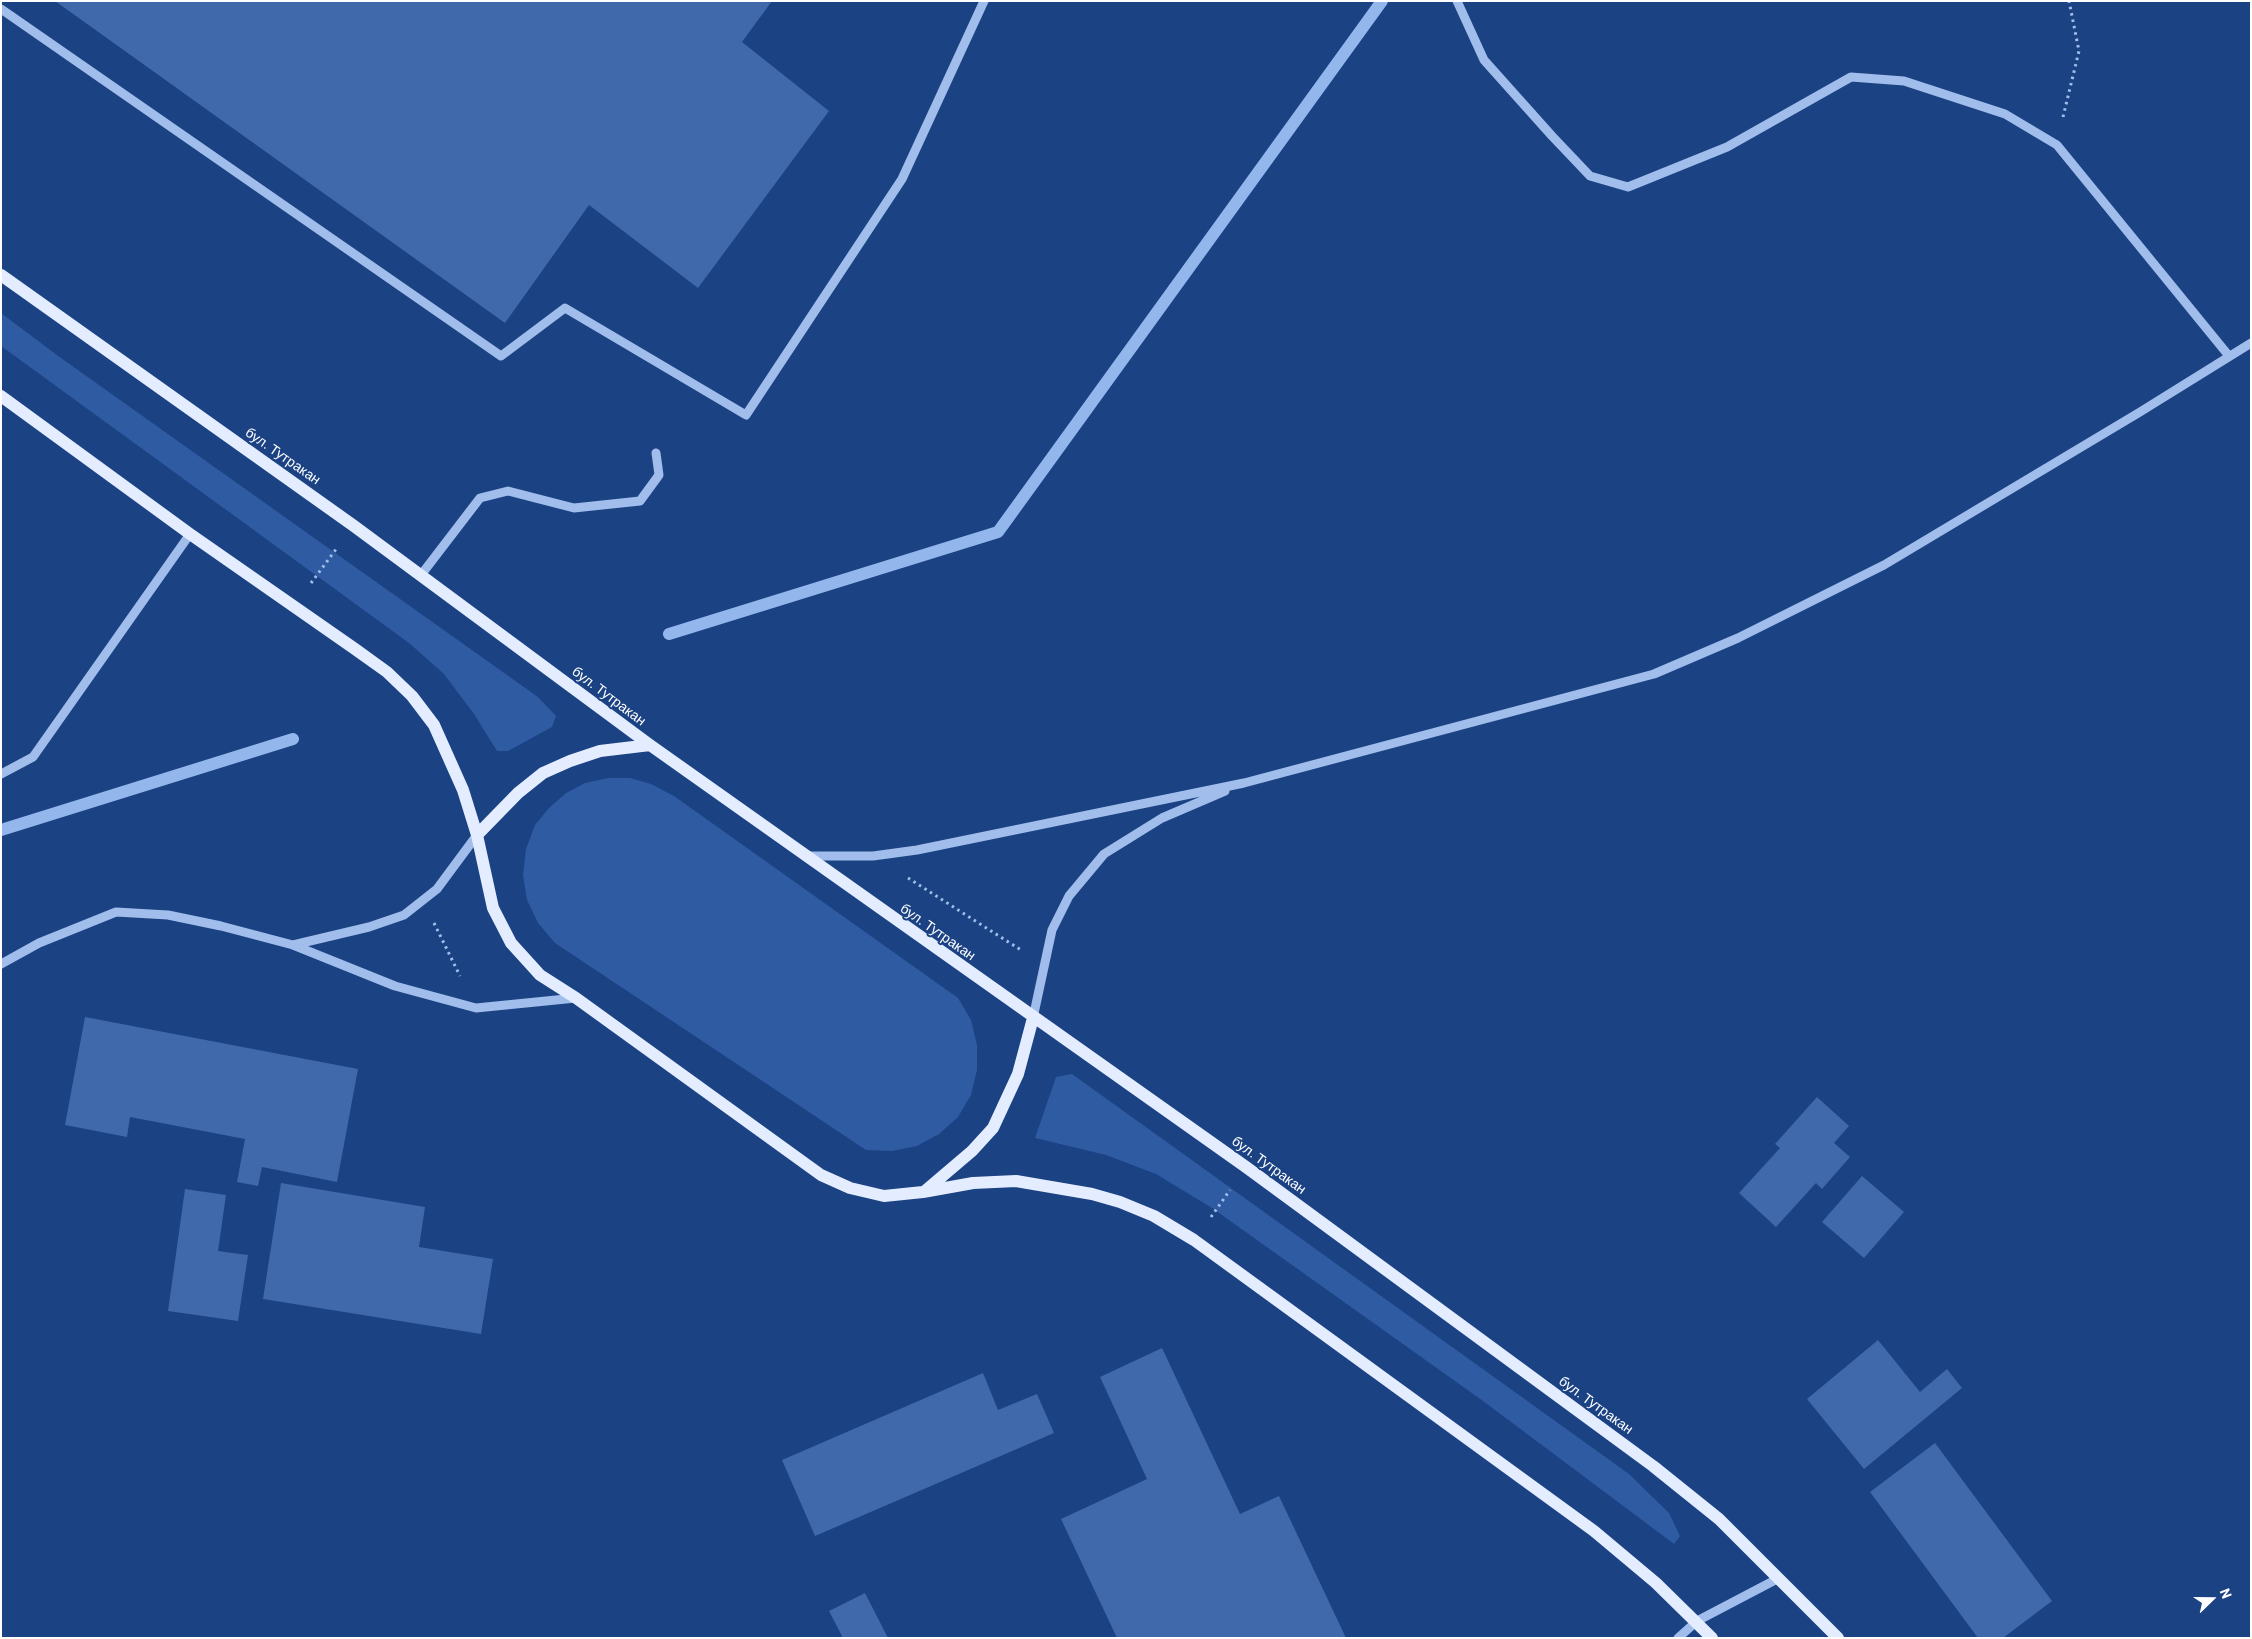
<!DOCTYPE html>
<meta charset="utf-8">
<style>
body{margin:0}
#map{position:relative;width:2252px;height:1639px;overflow:hidden;background:#1b4283;font-family:Barlow,sans-serif}
canvas{display:block}
.frame{position:absolute;inset:0;border:2px solid #fff;pointer-events:none}
.north{position:absolute;left:2187px;top:1574px;width:50px;height:50px;-webkit-text-stroke:4px #1b4283;paint-order:stroke;rotate:68deg;font-size:14px;font-weight:700;line-height:20px;text-align:center;color:#fff}
.north::after{content:'';display:block;margin:auto;width:18px;height:22px;background:#fff;clip-path:polygon(50% 0,100% 100%,50% 72%,0 100%)}
</style>
<div id="map">
<canvas width="2252" height="1639"></canvas>
<div class="frame"></div>
<div class="north">N</div>
</div>
<script>
const context = document.querySelector('canvas').getContext('2d');
context.lineJoin = 'round';
function fillPath(path, color) {
  context.fillStyle = color;
  context.fill(path, 'evenodd');
}
function toPath(rows) {
  const path = new Path2D();
  for (const r of rows) {
    path.moveTo(r[0], r[1]);
    for (let i = 2; i < r.length; i += 2) path.lineTo(r[i], r[i + 1]);
  }
  return path;
}
function strokePath(path, color, width, dash) {
  context.strokeStyle = color;
  context.lineWidth = width;
  context.lineCap = dash ? 'butt' : 'round';
  context.setLineDash(dash || []);
  context.stroke(path);
}
function label(font, color, halo, rows, align = 'center') {
  context.font = font + ' Barlow,sans-serif';
  context.lineWidth = 4;
  context.setLineDash([]);
  context.textBaseline = 'middle';
  context.strokeStyle = halo;
  context.fillStyle = color;
  for (const [text, x, y, turn = 0] of rows) {
    context.save();
    context.translate(x, y);
    context.rotate((+turn || 0) * Math.PI / 180);
    context.textAlign = isNaN(turn) ? turn : align;
    if (halo) context.strokeText(text, 0, 0);
    context.fillText(text, 0, 0);
    context.restore();
  }
}
fillPath(toPath([
 [1,313,61,358,538,697,556,716,552,727,508,751,497,751,474,714,444,674,409,643,1,346],
 [608,778,630,778,651,784,674,796,958,998,971,1020,977,1045,977,1070,971,1095,958,1117,939,1134,917,1146,892,1151,866,1150,555,943,538,923,527,900,523,875,526,849,535,825,549,808,566,793,585,783],
 [1072,1074,1629,1474,1669,1513,1680,1536,1674,1544,1483,1401,1212,1208,1156,1174,1106,1155,1035,1138,1056,1077]
]), '#2e5ba2');
strokePath(toPath([
 [669,634,998,532,1382,1],
 [1,830,293,739]
]), '#93b7ed', 12);
fillPath(toPath([
 [55,1,772,1,742,42,829,111,698,288,589,205,505,323],
 [85,1017,358,1069,337,1182,262,1167,258,1186,237,1182,245,1139,130,1117,127,1137,65,1125],
 [1817,1097,1849,1126,1834,1143,1850,1157,1822,1189,1816,1183,1776,1227,1739,1193,1780,1148,1775,1144],
 [1862,1176,1904,1212,1864,1258,1822,1222],
 [281,1183,425,1207,419,1247,493,1259,481,1334,263,1299],
 [185,1189,226,1195,218,1251,248,1255,238,1321,168,1311],
 [1878,1340,1920,1392,1947,1369,1962,1388,1864,1469,1807,1399],
 [1162,1348,1240,1514,1279,1496,1346,1638,1117,1638,1061,1519,1147,1479,1100,1377],
 [983,1373,998,1410,1037,1394,1054,1433,815,1536,782,1460],
 [1935,1443,2052,1601,2003,1638,1978,1638,1870,1492],
 [865,1593,888,1638,843,1638,829,1611]
]), '#3f69aa');
strokePath(toPath([
 [2063,117,2079,51,2069,1],
 [311,583,337,548],
 [908,878,1021,950],
 [434,923,460,976],
 [1211,1217,1230,1190]
]), '#a0bdeb', 3, [2.5, 4]);
strokePath(toPath([
 [1457,1,1484,60,1552,136,1590,176,1628,187,1727,147,1851,77,1904,81,2005,114,2057,145,2229,356],
 [1,9,501,356,565,308,746,415,902,179,984,1],
 [421,575,480,498,508,491,574,508,640,501,659,475,656,453],
 [1,774,33,757,190,534],
 [807,856,873,856,917,850,1244,783,1654,674,1738,638,1884,565,2140,412,2251,343],
 [293,945,369,927,404,915,437,889,477,835],
 [1,964,39,943,116,912,168,915,221,926,293,945,395,986,476,1008,576,998],
 [1033,1018,1052,930,1069,896,1104,854,1162,818,1225,791],
 [1678,1638,1697,1621,1779,1578]
]), '#a0bdeb', 9);
strokePath(toPath([
 [1,275,354,526,650,745,1246,1167,1653,1466,1719,1519,1838,1638],
 [1,396,190,534,355,649,387,672,412,696,434,725,463,790,477,835,493,908,511,943,540,975,576,998,821,1175,850,1188,884,1196,923,1192,973,1183,1016,1181,1092,1194,1120,1202,1154,1216,1194,1240,1594,1531,1656,1583,1712,1638],
 [477,835,518,793,543,773,570,761,600,751,650,745],
 [925,1191,972,1151,993,1128,1018,1074,1033,1018]
]), '#e4edff', 12);
label('14px', '#fff', '#1b4283', [
 ["бул. Тутракан",283,456,35],
 ["бул. Тутракан",609,696,37],
 ["бул. Тутракан",938,932,35],
 ["бул. Тутракан",1269,1165,36],
 ["бул. Тутракан",1596,1405,36]
]);
</script>
